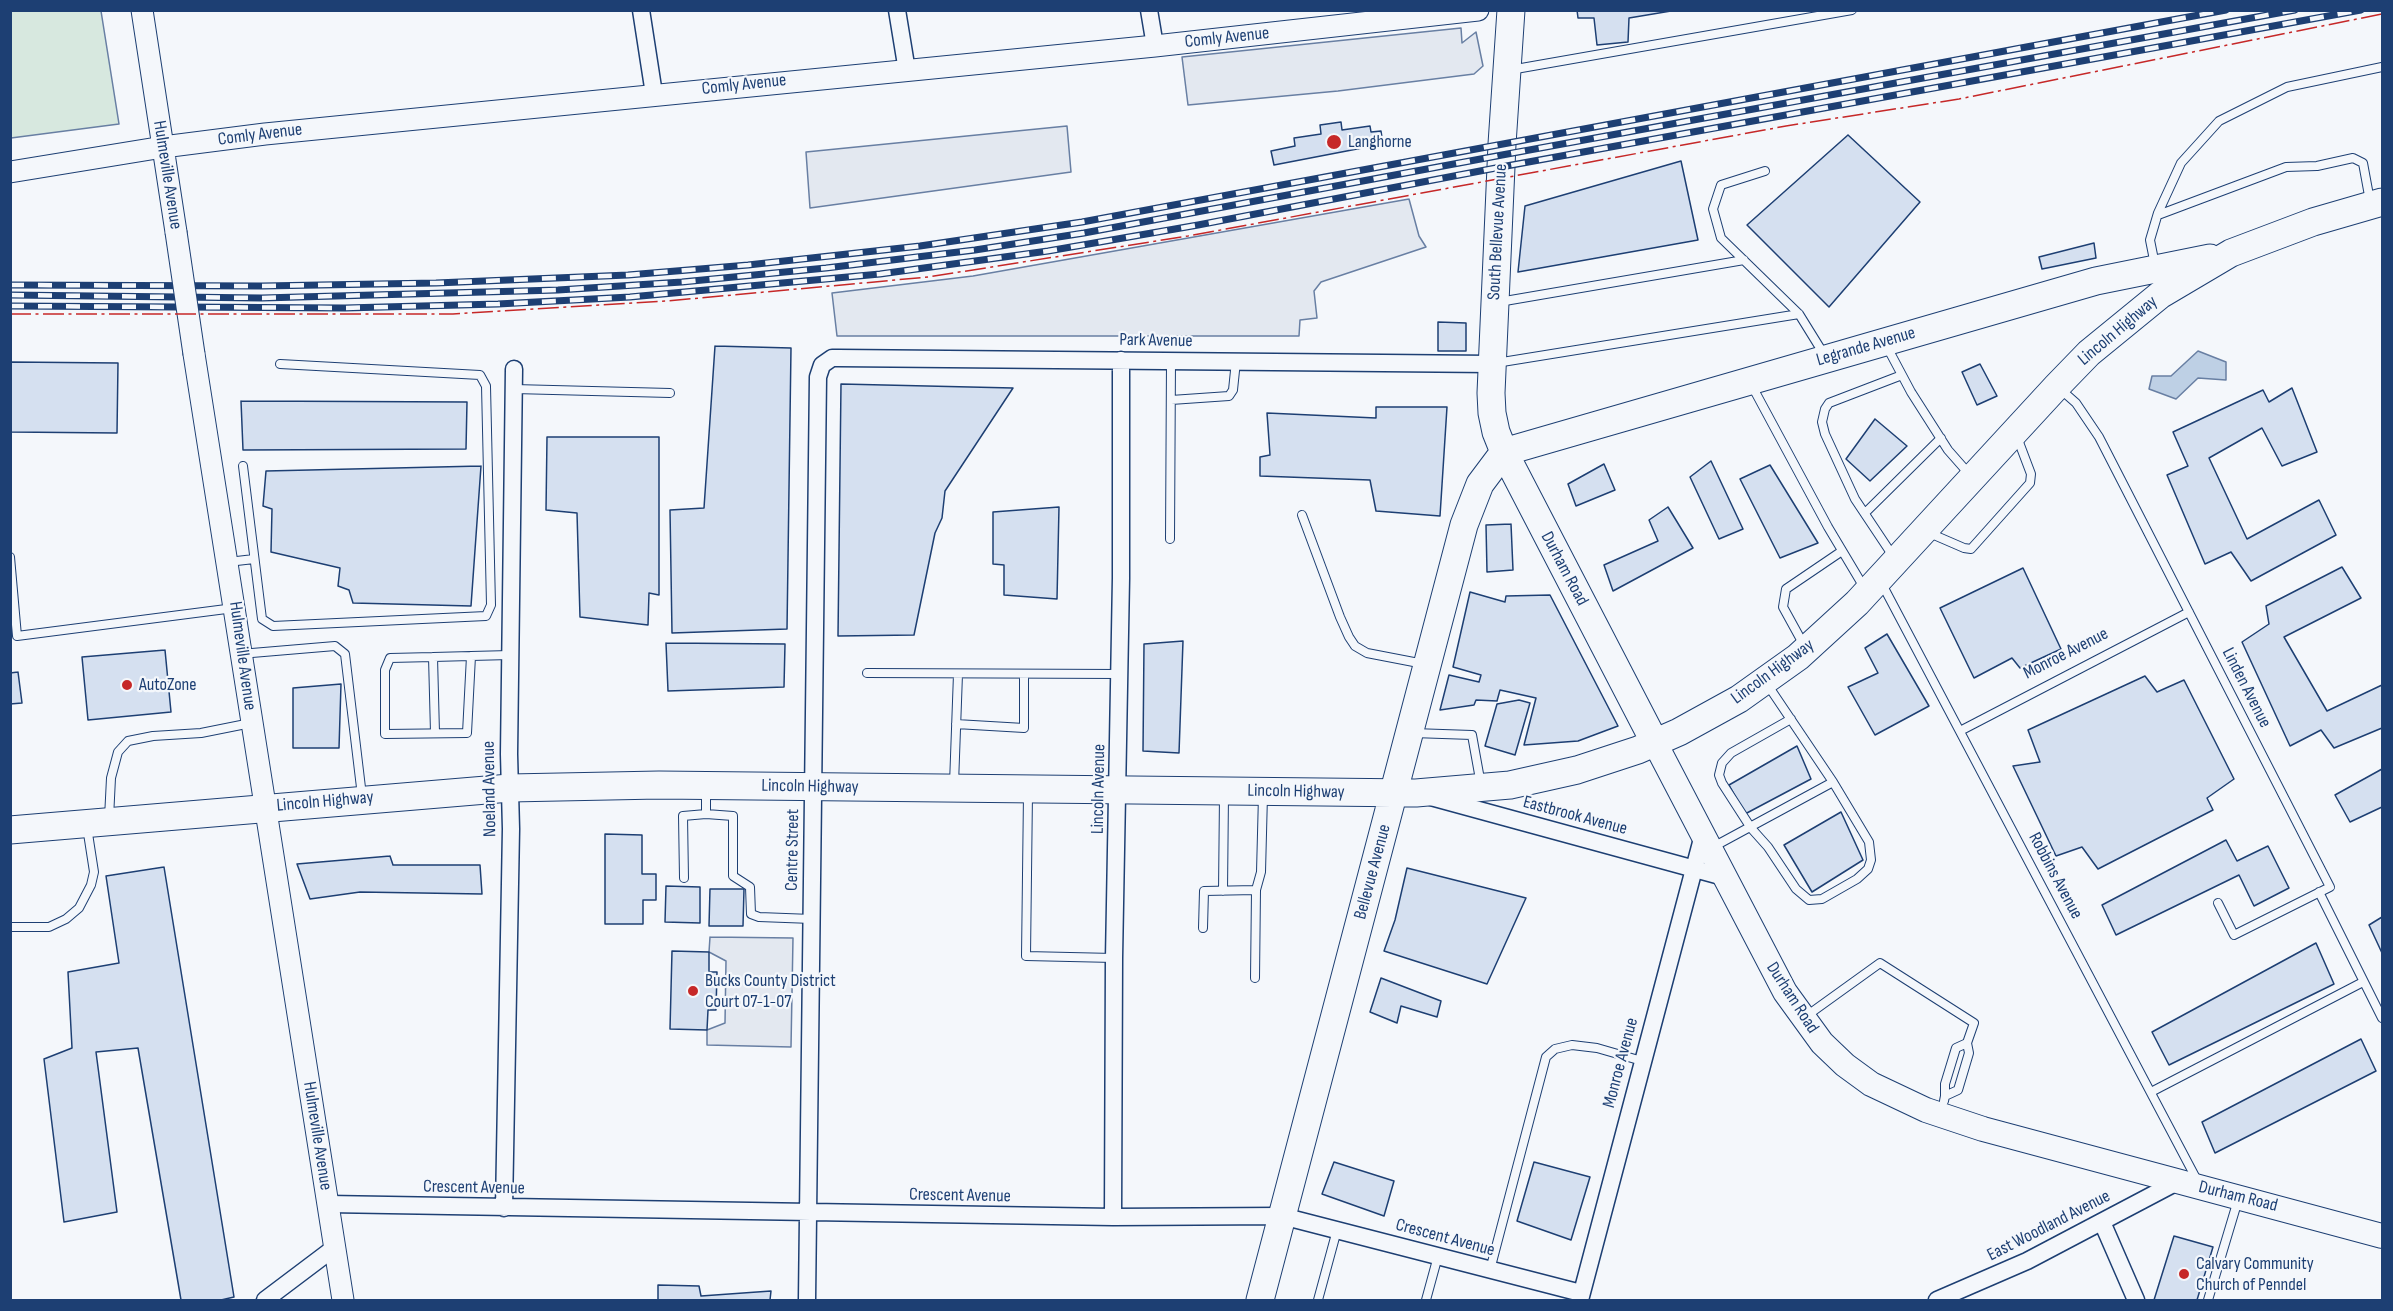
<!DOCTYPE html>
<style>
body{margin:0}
#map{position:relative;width:2393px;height:1311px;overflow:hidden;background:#f4f7fb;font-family:"Sofia Sans Condensed",sans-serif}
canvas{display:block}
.frame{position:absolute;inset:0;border:12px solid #1d3f73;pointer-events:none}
</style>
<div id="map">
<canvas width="2393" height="1311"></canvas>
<div class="frame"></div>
</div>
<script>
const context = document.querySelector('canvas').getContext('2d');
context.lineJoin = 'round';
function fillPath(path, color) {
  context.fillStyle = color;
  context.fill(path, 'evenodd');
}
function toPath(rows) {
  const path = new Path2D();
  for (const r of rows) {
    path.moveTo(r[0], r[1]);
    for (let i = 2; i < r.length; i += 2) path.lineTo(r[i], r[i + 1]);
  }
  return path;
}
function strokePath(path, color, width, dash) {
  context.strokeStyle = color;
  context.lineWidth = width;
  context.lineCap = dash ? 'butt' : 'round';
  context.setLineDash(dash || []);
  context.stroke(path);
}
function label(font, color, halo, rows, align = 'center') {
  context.font = font + ' "Sofia Sans Condensed",sans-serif';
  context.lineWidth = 4.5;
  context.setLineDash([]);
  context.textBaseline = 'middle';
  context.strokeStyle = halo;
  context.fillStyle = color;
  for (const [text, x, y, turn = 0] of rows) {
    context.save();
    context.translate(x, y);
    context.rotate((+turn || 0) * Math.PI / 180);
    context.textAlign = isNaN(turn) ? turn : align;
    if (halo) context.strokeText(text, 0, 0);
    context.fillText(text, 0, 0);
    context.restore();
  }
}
const green = toPath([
 [10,11,101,11,119,124,11,138,10,11]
]);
fillPath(green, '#d7e8df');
strokePath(green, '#687fa3', 1.5);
const parking = toPath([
 [1461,28,1462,43,1476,32,1483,66,1474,74,1338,91,1188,105,1182,57,1461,28],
 [1067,126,1071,172,810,208,806,152,1067,126],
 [1409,199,1419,236,1426,247,1321,282,1314,291,1317,318,1300,320,1299,336,837,336,832,293,973,276,1409,199],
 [710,937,793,938,791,1047,707,1045,707,1030,725,1023,726,961,709,952,710,937]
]);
fillPath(parking, '#e3e8f0');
strokePath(parking, '#687fa3', 1.5);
const water = toPath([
 [2198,351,2226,362,2226,380,2198,378,2176,399,2149,389,2152,376,2171,376,2198,351]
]);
fillPath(water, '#bed0e5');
strokePath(water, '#687fa3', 1.5);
const building = toPath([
 [1577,10,1677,10,1629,18,1628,42,1597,45,1594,18,1578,18,1577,10],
 [1341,122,1342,130,1370,126,1371,132,1381,131,1383,144,1274,165,1271,151,1295,146,1294,138,1321,134,1320,125,1341,122],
 [1848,135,1920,202,1829,307,1747,225,1848,135],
 [1681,161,1698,240,1518,272,1525,206,1681,161],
 [2094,243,2096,258,2042,269,2039,257,2094,243],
 [1438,322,1466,323,1466,351,1438,351,1438,322],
 [715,346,791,348,787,629,672,633,670,510,704,508,715,346],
 [10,362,118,363,117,433,10,432,10,362],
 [1980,364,1997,396,1977,405,1962,372,1980,364],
 [841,384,1013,388,945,491,942,518,935,533,914,635,838,636,841,384],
 [2292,388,2317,452,2282,466,2262,428,2209,458,2247,539,2319,500,2336,535,2251,581,2231,552,2205,564,2167,475,2188,466,2173,432,2263,390,2269,402,2292,388],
 [241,401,467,402,466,449,243,450,241,401],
 [1376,407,1447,407,1440,516,1376,511,1370,480,1260,476,1260,457,1270,455,1267,413,1376,418,1376,407],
 [1875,419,1907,446,1870,481,1846,459,1875,419],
 [547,437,659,437,659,595,649,593,648,625,580,617,577,513,546,510,547,437],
 [1711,461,1743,529,1719,539,1690,477,1711,461],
 [1604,464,1615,490,1576,506,1568,484,1604,464],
 [1770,465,1818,543,1780,558,1740,479,1770,465],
 [481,466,471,606,353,603,349,590,338,586,340,568,271,552,272,509,263,506,266,471,481,466],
 [1059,507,1057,599,1004,595,1004,565,993,564,993,512,1059,507],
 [1668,507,1693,548,1613,591,1604,565,1658,541,1649,520,1668,507],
 [1511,524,1513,570,1487,572,1486,525,1511,524],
 [2342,567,2361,598,2284,637,2327,711,2382,685,2382,728,2334,748,2321,730,2290,746,2242,642,2269,624,2266,606,2342,567],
 [2023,568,2061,649,2020,668,2012,658,1974,678,1940,608,2023,568],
 [1470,592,1505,602,1506,596,1550,595,1618,726,1578,741,1524,745,1536,698,1500,690,1497,701,1476,700,1474,705,1440,710,1449,675,1479,682,1481,675,1453,667,1470,592],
 [1887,634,1929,706,1875,735,1848,687,1878,673,1865,648,1887,634],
 [1183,641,1179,753,1143,751,1144,644,1183,641],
 [666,643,785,644,784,687,668,691,666,643],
 [165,650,171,712,88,720,82,657,165,650],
 [18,672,22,703,10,704,10,673,18,672],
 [2145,676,2157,692,2184,680,2234,779,2207,798,2213,810,2098,869,2082,847,2056,856,2013,766,2040,762,2028,730,2145,676],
 [341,684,339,748,293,748,293,688,341,684],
 [1519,700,1530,703,1515,755,1485,746,1497,704,1519,700],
 [1797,746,1811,779,1745,814,1729,785,1797,746],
 [2382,769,2382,807,2350,822,2335,795,2382,769],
 [1841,812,1863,860,1812,892,1784,845,1841,812],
 [605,834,642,835,642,874,656,874,656,900,643,900,643,924,605,924,605,834],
 [2226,840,2237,861,2268,846,2289,888,2254,906,2239,875,2116,935,2102,905,2226,840],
 [390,856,393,865,480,865,482,894,360,892,310,899,297,864,390,856],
 [164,867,234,1297,221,1300,181,1300,138,1048,96,1052,117,1212,64,1222,44,1059,72,1048,68,972,119,963,106,876,164,867],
 [1407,868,1526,898,1487,984,1384,951,1395,920,1407,868],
 [666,886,700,887,700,923,665,922,666,886],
 [710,889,744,889,743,926,709,926,710,889],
 [2382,917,2382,953,2369,925,2382,917],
 [2316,943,2334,984,2169,1065,2152,1032,2316,943],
 [672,951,709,952,709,972,717,972,716,1010,708,1010,707,1030,670,1029,672,951],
 [1381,978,1441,1001,1437,1017,1401,1006,1397,1023,1370,1012,1381,978],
 [2361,1039,2376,1071,2215,1153,2202,1122,2361,1039],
 [1334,1162,1394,1181,1384,1216,1322,1194,1334,1162],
 [1534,1162,1590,1177,1571,1240,1517,1221,1534,1162],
 [2174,1236,2213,1247,2197,1300,2154,1300,2174,1236],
 [658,1285,699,1286,701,1296,771,1291,770,1300,658,1300,658,1285]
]);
fillPath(building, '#d5e0f0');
strokePath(building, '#1d3f73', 1.5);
const service = toPath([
 [1510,70,1852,10],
 [1765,171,1721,185,1713,209,1721,238,1799,314,1825,356],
 [2158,215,2286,167,2317,166,2353,158,2363,163,2370,201],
 [2155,265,2150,240,2158,213,2181,163,2219,121,2287,87,2382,67],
 [1499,302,1744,260],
 [1886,345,1911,392,1948,450,1970,475],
 [1496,363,1799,314],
 [1752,386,1828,527,1865,589],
 [2059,388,2076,403,2099,437,2330,887,2234,935,2218,903],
 [514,389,670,393],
 [1171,400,1229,396,1233,390,1236,361],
 [243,466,262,619,273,626,486,616,491,605,486,386,480,375,280,364],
 [1865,513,1941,438],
 [1302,515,1340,617,1349,637,1355,646,1367,653,1424,664],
 [1927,532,1964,548,1971,549,2030,483,2031,474,2017,437],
 [1170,539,1171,361],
 [1893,556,1855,499,1825,434,1822,422,1825,409,1829,403,1902,375],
 [10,557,17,636,234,608],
 [228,562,254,559],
 [1882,584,2198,1182],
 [1805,647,1783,607,1786,589,1842,551],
 [240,654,335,646,345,654,362,796],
 [471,656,467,733,385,734,385,670,390,658,433,657,471,656,510,655],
 [433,657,435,733],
 [867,673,1120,674],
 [1791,719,1731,753,1722,763,1719,775,1722,783,1751,828,1768,847,1796,889,1809,900,1822,899,1857,879,1868,869,1871,860,1869,842,1833,782],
 [956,724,1024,728,1024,674],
 [1960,731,2189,612],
 [1413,733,1472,735,1481,785],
 [954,784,958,674],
 [706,789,706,814,733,816,733,876,750,887,751,914,759,917,812,919],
 [1028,793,1026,956,1114,958],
 [109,818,111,778,118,752,128,741,153,736,201,733,251,723],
 [1713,847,1833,782,1767,684],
 [684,878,683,816,706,814],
 [1223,891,1224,795],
 [2319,892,2382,1018],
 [10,927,49,927,66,919,79,908,91,885,94,872,87,827],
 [1203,928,1204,891,1256,890],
 [1255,978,1256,890,1261,872,1263,795],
 [1805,1017,1880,963,1974,1023,1967,1043,1956,1048,1945,1084,1945,1096],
 [2151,1092,2363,982],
 [1944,1101,1945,1096,1958,1090,1969,1053,1967,1043],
 [1490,1270,1546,1057,1555,1049,1572,1045,1597,1048,1642,1061],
 [1318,1300,1337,1230],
 [1426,1300,1438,1256],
 [2208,1300,2238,1200]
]);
const minor = toPath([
 [641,10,654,94],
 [897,10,907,71],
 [1149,10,1155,46],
 [1431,797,1724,877],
 [328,1204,1113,1217,1282,1216,1581,1293],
 [504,1208,511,829,509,754,514,369],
 [1113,1217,1114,958,1121,578,1121,360],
 [2102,1222,2136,1300],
 [265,1300,334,1248],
 [807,1300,818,377,822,365,832,358,838,358,1492,364],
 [1580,1300,1703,835],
 [1937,1300,2027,1261,2177,1182]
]);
const tertiary = toPath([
 [142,10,176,232],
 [10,172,163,147,265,134,1155,46,1478,10],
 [194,354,343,1300]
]);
const secondary = toPath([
 [1655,743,1785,992,1822,1043,1845,1065,1871,1084,1926,1110,1983,1129,2382,1236]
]);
const primary = toPath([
 [1511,10,1502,144,1491,393,1492,413,1496,432,1504,452,1655,743],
 [1504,452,2096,281,2210,258],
 [10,830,510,788,659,785,1416,793,1510,785,1577,770,1638,750,1679,732,1739,699,1798,657,1857,603,2057,386,2089,353,2160,295,2231,253,2313,222,2382,202],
 [1260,1300,1464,525,1480,484,1504,452]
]);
strokePath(service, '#1d3f73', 10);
strokePath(minor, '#1d3f73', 19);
strokePath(tertiary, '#1d3f73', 23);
strokePath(secondary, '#1d3f73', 26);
strokePath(primary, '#1d3f73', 29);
strokePath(service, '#f4f7fb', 8);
strokePath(minor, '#f4f7fb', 16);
strokePath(tertiary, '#f4f7fb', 21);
strokePath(secondary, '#f4f7fb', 24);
strokePath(primary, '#f4f7fb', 27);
const rail = toPath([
 [10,285,262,286,436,283,628,275,748,265,920,246,1082,222,2226,10],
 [10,295,262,298,558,290,682,282,826,268,975,250,1084,233,1502,155,2295,10],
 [10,306,345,308,498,304,630,297,880,274,1048,251,1198,225,1501,167,2361,10]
]);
strokePath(rail, '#1d3f73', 7);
strokePath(rail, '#f4f7fb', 4.5, [14]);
const tertiaryBridge = toPath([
 [176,232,194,354]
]);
strokePath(tertiaryBridge, '#1d3f73', 23, []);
strokePath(tertiaryBridge, '#f4f7fb', 21);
strokePath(toPath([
 [10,314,453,314,667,301,928,277,1188,236,1786,126,1959,99,2382,14]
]), '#c62828', 1.5, [21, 4.5, 3, 4.5]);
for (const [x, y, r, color] of [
 [1334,142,8,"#c62828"],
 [127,685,6,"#c62828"],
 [693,991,6,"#c62828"],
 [2184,1274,6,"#c62828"]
]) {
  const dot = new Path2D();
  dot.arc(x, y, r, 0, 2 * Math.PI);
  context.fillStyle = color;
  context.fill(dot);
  strokePath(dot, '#f4f7fb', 2);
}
label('18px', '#1d3f73', '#f4f7fb', [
 ["Comly Avenue",1227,38,-6],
 ["Comly Avenue",744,85,-6],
 ["Comly Avenue",260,135,-7],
 ["Hulmeville Avenue",167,175,81],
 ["South Bellevue Avenue",1498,232,-87],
 ["Lincoln Highway",2118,331,-40],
 ["Park Avenue",1156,341,1],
 ["Legrande Avenue",1866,347,-16],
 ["Durham Road",1564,569,62],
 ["Monroe Avenue",2066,654,-27],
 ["Hulmeville Avenue",242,656,82],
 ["Lincoln Highway",1773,672,-36],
 ["Linden Avenue",2246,688,63],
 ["Lincoln Highway",810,787,1],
 ["Noeland Avenue",490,789,-91],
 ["Lincoln Avenue",1099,789,-89],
 ["Lincoln Highway",1296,792,1],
 ["Lincoln Highway",325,802,-5],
 ["Eastbrook Avenue",1575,816,15],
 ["Centre Street",793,850,-89],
 ["Bellevue Avenue",1373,872,-75],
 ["Robbins Avenue",2055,876,62],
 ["Durham Road",1792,998,57],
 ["Monroe Avenue",1621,1063,-75],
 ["Hulmeville Avenue",317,1136,81],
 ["Crescent Avenue",474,1188,1],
 ["Crescent Avenue",960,1196,1],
 ["Durham Road",2238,1197,14],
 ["East Woodland Avenue",2049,1226,-27],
 ["Crescent Avenue",1445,1238,15]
]);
label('18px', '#1d3f73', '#f4f7fb', [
 ["Langhorne",1348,142],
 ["AutoZone",139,685],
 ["Bucks County District",705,981],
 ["Court 07-1-07",705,1002],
 ["Calvary Community",2196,1264],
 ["Church of Penndel",2196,1285]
], 'left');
</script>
